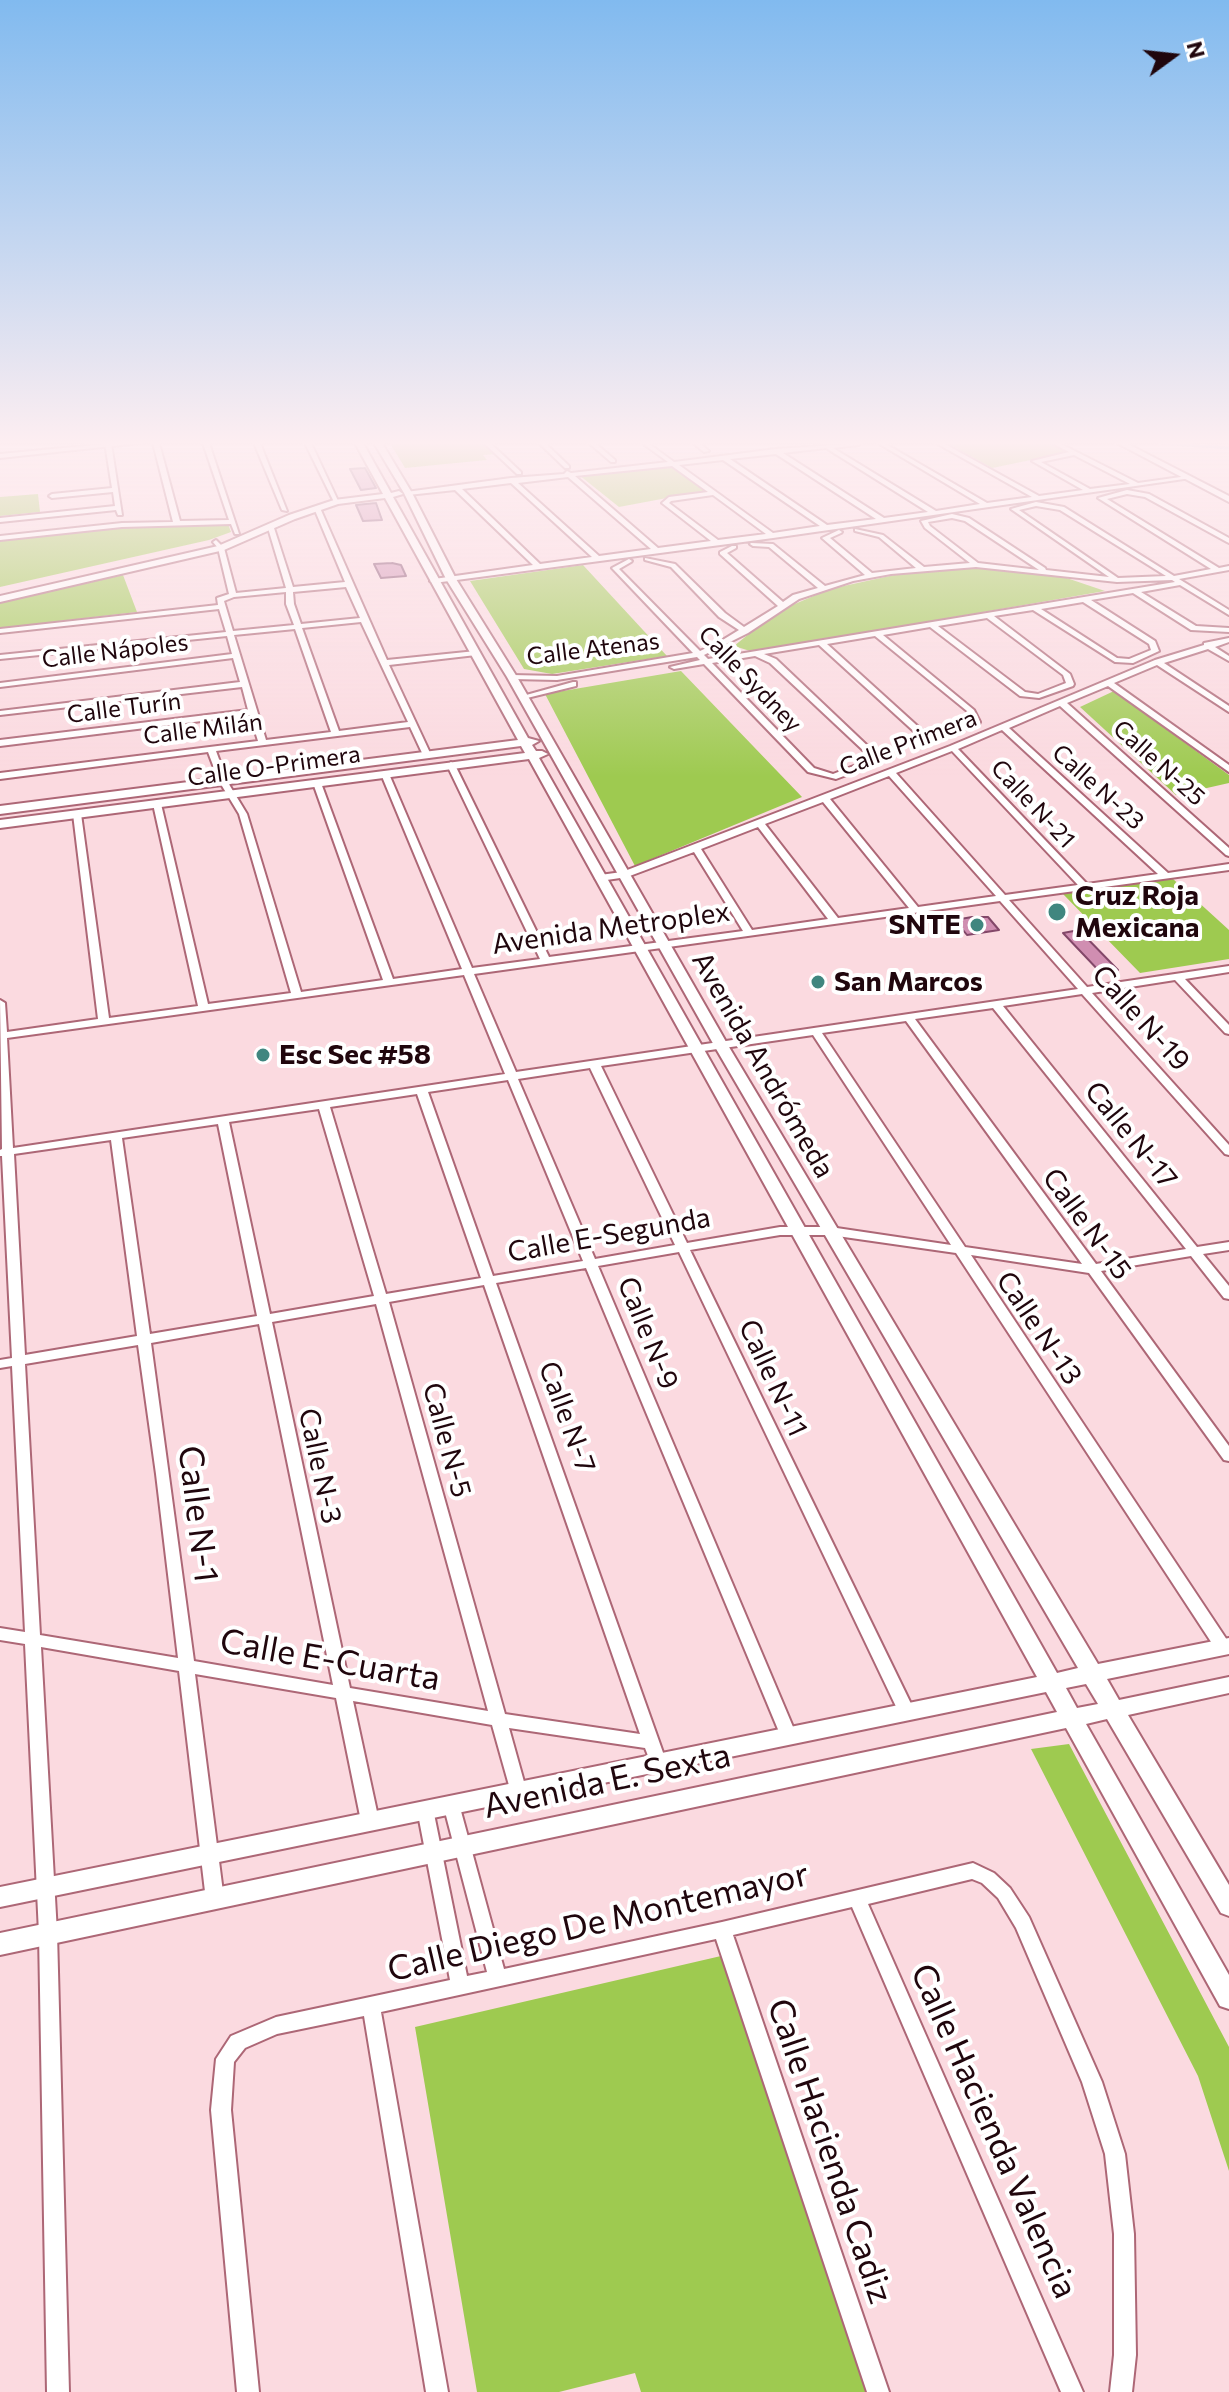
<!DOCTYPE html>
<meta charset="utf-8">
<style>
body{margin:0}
#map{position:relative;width:1229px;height:2392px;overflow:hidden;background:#fbdae0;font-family:Commissioner,sans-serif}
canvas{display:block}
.north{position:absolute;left:1133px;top:16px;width:80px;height:80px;-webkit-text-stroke:6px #fff;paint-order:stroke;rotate:75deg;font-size:22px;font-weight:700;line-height:32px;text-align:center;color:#20060d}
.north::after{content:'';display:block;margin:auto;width:28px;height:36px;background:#20060d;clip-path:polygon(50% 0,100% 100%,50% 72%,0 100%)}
</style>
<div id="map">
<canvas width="1229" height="2392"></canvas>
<div class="north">N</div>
</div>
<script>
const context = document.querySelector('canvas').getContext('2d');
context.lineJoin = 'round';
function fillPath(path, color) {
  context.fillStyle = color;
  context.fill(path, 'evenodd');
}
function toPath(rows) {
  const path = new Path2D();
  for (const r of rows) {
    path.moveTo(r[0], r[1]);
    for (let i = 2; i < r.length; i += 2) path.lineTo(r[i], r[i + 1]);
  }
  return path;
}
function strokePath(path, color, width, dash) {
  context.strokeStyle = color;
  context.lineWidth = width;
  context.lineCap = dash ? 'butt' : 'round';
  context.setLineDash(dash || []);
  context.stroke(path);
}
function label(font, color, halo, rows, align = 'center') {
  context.font = font + ' Commissioner,sans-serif';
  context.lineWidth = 8;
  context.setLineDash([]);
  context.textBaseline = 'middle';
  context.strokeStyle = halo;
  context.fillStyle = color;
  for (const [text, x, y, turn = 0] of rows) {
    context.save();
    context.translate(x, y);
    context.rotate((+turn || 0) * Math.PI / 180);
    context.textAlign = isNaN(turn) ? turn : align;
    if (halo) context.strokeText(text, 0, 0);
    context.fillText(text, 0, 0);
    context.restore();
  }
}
fillPath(toPath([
 [390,443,485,443,496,454,483,455,487,460,405,468],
 [947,443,1051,443,1070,452,992,468],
 [670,465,704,491,619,507,579,475],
 [38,494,40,512,0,516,0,497],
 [228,524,231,532,209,540,0,587,0,541,127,526],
 [583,565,667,656,552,674,524,669,470,581],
 [971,567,1046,571,1105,591,781,647,750,651,734,646,776,612,830,589,908,572],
 [123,575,137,612,0,628,0,603],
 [681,671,802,797,635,866,545,694],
 [1114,691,1229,775,1229,783,1176,795,1080,707],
 [1173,879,1229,930,1229,959,1140,973,1063,894],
 [1069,1744,1229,2047,1229,2171,1198,2076,1031,1749],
 [721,1956,870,2392,641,2392,635,2373,559,2392,477,2392,415,2027]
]), '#9eca50');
strokePath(toPath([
 [1160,443,1229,448]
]), '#87c4fa', 3);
const building = toPath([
 [365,468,376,488,361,490,350,469,365,468],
 [376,503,382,520,363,521,356,505,376,503],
 [392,563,401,565,406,576,381,578,374,564,392,563],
 [972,917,988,917,999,930,967,935,955,920,972,917],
 [1079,930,1118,970,1101,973,1063,933,1079,930]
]);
fillPath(building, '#d08eb1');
strokePath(building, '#834869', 2);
const minor = toPath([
 [105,443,111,443,122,515,118,515,116,510,0,522,0,518,115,506,113,492,52,498,49,496,52,494,112,488,105,443],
 [153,443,159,443,180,521,229,520,203,443,209,443,239,534,235,534,231,524,122,527,0,540,0,536,122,523,173,522,153,443],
 [254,443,260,443,287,511,282,510,254,443],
 [305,443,311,443,339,503,334,502,305,443],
 [484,443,490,443,521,472,521,474,517,474,484,443],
 [539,443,545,443,569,466,569,468,565,468,539,443],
 [589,443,595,443,615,460,615,462,611,462,589,443],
 [642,443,648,443,674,462,776,449,861,443,858,445,833,448,936,511,980,504,878,443,884,443,987,503,1032,497,936,443,943,443,1039,496,1083,490,1032,461,1069,452,1052,443,1059,443,1138,483,1188,476,1191,478,773,538,434,583,430,581,434,579,533,565,455,490,408,495,405,493,406,492,511,478,564,474,567,471,571,473,668,462,642,443],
 [826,448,928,512,884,518,783,453,826,448],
 [776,454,876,519,827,525,730,459,776,454],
 [1074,455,1130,484,1090,489,1041,462,1074,455],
 [723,460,820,526,773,533,679,465,723,460],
 [672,466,708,492,669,497,662,503,711,541,658,548,575,476,672,466],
 [568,477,651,549,599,556,518,483,568,477],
 [511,483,592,557,540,564,462,489,511,483],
 [713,495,766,534,718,540,669,503,671,501,713,495],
 [693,443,699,443,709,451,704,452,693,443],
 [1127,490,1149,494,1229,538,1229,543,1227,542,1145,497,1127,494,1107,499,1219,568,1229,566,1229,570,1179,579,1229,610,1229,615,1180,585,1141,592,1196,626,1229,628,1229,632,1191,630,1133,593,1091,600,1155,641,1159,651,1133,663,1115,662,1033,610,994,616,1070,674,1074,684,1073,686,1039,698,1020,696,930,627,883,635,974,710,980,722,979,724,943,737,919,736,819,645,764,654,776,659,874,752,877,760,873,765,836,779,808,772,704,664,674,669,670,667,700,660,697,657,557,680,512,679,508,677,512,675,557,676,693,653,612,568,629,559,632,561,631,562,619,569,700,651,721,641,739,630,719,617,671,567,645,560,645,558,675,564,725,613,744,627,778,606,720,554,720,552,732,546,736,546,736,548,727,553,783,602,793,595,818,588,769,547,753,546,750,544,751,543,773,544,825,586,865,575,822,538,839,530,842,532,841,533,830,538,872,573,916,568,879,537,855,531,855,529,883,535,924,567,970,563,925,528,921,521,952,514,969,518,1045,568,1046,570,1109,577,1011,509,1036,502,1064,507,1174,576,1211,569,1098,498,1127,490],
 [1036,506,1060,510,1166,576,1118,578,1019,510,1036,506],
 [952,518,965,521,1039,570,978,563,930,526,928,522,952,518],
 [976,567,1117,582,1172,580,1175,582,708,659,704,655,748,633,799,599,853,581,891,574,976,567],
 [1083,602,1149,644,1151,650,1129,659,1117,658,1041,609,1083,602],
 [987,618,1063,675,1066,683,1038,694,1025,692,938,626,987,618],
 [875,636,967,711,971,721,942,732,924,732,827,644,875,636],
 [755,656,770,663,866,753,869,760,833,774,814,768,712,663,755,656],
 [317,506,320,508,387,660,476,651,480,653,476,655,389,665,431,755,430,757,423,755,410,727,216,751,227,781,247,814,301,992,383,980,313,783,314,781,321,783,393,979,462,969,381,774,385,771,389,774,472,968,540,959,447,765,451,762,455,765,549,957,743,931,694,852,627,877,600,881,595,878,600,875,622,872,950,746,1155,660,1204,645,1204,643,1229,638,1229,642,1215,647,1229,656,1229,661,1208,649,1164,663,1229,706,1229,712,1157,665,1114,683,1229,765,1229,772,1108,686,1067,703,1229,848,1229,856,1226,855,1060,706,1009,728,1168,873,1229,864,1229,870,1009,900,1087,987,1229,966,1229,972,1185,979,1229,1025,1229,1034,1225,1033,1175,980,1092,993,1229,1145,1229,1155,1225,1154,1082,994,1003,1006,1197,1247,1229,1242,1229,1250,1203,1254,1229,1286,1229,1299,1224,1298,1191,1256,1101,1271,1229,1446,1229,1461,1224,1460,1089,1273,971,1255,1229,1643,1229,1650,1223,1653,1217,1651,956,1253,830,1235,780,1235,690,1250,915,1712,913,1717,907,1719,901,1717,679,1252,598,1266,796,1734,794,1739,788,1741,782,1739,586,1268,496,1283,666,1761,664,1766,658,1768,652,1766,645,1748,509,1728,526,1789,524,1794,518,1796,512,1794,510,1789,492,1725,353,1701,379,1821,376,1826,370,1828,364,1826,361,1821,336,1698,195,1674,224,1900,221,1906,215,1908,209,1906,206,1900,179,1671,41,1647,57,1933,69,2392,47,2392,39,1933,25,1644,0,1640,0,1628,25,1632,12,1366,0,1368,0,1360,12,1358,2,1156,0,1156,0,1150,2,1149,0,1000,5,1003,7,1032,98,1019,73,814,77,811,81,814,109,1018,198,1006,153,804,157,801,161,804,208,1004,291,993,239,814,219,781,208,752,0,779,0,773,258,741,250,715,0,746,0,740,248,710,242,687,0,715,0,711,240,682,233,658,0,687,0,683,232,654,227,636,0,659,0,655,226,632,219,609,0,633,0,629,218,605,217,598,229,594,218,548,213,542,216,540,224,548,236,593,286,588,268,528,271,526,274,528,293,587,345,582,314,508,317,506],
 [346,587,360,618,301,624,294,604,293,592,346,587],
 [286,592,286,604,294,625,233,631,224,601,234,597,286,592],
 [361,622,408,722,339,731,302,628,361,622],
 [295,629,331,732,266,740,234,635,295,629],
 [1002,730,1158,874,1087,884,958,749,1002,730],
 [952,751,1078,885,1005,895,896,773,952,751],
 [889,776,996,896,918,907,830,799,889,776],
 [823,802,909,908,838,918,765,824,823,802],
 [758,827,828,919,752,930,701,849,758,827],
 [1000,901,1078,989,516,1072,474,974,1000,901],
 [464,975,505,1074,13,1148,7,1038,464,975],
 [993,1008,1186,1249,1096,1264,915,1019,993,1008],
 [906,1021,1082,1264,965,1247,822,1033,906,1021],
 [813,1035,951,1245,830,1227,780,1227,687,1243,601,1066,813,1035],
 [590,1068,675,1245,595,1259,518,1079,590,1068],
 [508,1080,583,1261,493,1276,428,1092,508,1080],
 [417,1094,481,1278,386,1294,330,1107,417,1094],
 [319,1109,374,1296,270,1314,229,1122,319,1109],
 [218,1124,257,1316,150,1334,122,1138,218,1124],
 [111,1140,137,1336,25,1355,14,1154,111,1140],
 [484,1285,640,1734,505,1714,389,1302,484,1285],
 [376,1304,488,1711,350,1688,272,1322,376,1304],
 [259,1324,333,1685,194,1661,151,1343,259,1324],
 [138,1345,156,1474,178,1658,40,1635,25,1364,138,1345],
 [573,682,576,682,576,686,523,699,519,697,573,682],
 [451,1797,457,1799,459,1804,504,1969,722,1922,973,1863,994,1873,1010,1888,1029,1917,1102,2082,1125,2154,1134,2234,1136,2355,1132,2392,1110,2392,1114,2355,1114,2234,1105,2154,1082,2082,1016,1928,998,1898,982,1883,972,1879,868,1904,1083,2392,1061,2392,852,1907,733,1935,889,2392,867,2392,716,1939,381,2012,448,2392,426,2392,364,2016,277,2034,245,2048,234,2062,231,2110,259,2392,237,2392,211,2110,216,2059,231,2036,276,2017,450,1980,417,1809,419,1804,425,1802,431,1804,433,1809,467,1976,487,1972,443,1804,445,1799,451,1797]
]);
const tertiary = toPath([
 [116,443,140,443,0,458,0,454,116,443],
 [355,443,363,443,391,493,399,491,403,494,393,497,528,738,539,741,532,745,536,751,542,751,548,754,539,758,1057,1673,1078,1668,715,1047,507,677,446,579,404,493,374,443,382,443,412,493,456,579,517,677,729,1047,1098,1664,1229,1638,1229,1654,1107,1679,1119,1700,1229,1677,1229,1693,1128,1715,1229,1885,1229,1916,1221,1913,1107,1719,1086,1724,1229,1975,1229,2009,1220,2006,1066,1728,0,1955,0,1933,1057,1712,1046,1692,0,1907,0,1887,1037,1677,529,759,0,828,0,820,525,753,521,746,0,814,0,806,518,740,385,498,338,504,295,519,224,550,0,602,0,596,218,546,289,515,334,500,383,494,355,443],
 [1086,1684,1098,1704,1077,1708,1066,1688,1086,1684],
 [1117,443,1126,443,1229,496,1229,502,1117,443]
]);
strokePath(minor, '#ad6776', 4);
strokePath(tertiary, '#ad6776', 4);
fillPath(minor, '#fff');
fillPath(tertiary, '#fff');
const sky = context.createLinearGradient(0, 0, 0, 777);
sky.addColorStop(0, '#81baef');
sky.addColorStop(0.57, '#fdeef1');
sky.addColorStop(1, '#fdeef100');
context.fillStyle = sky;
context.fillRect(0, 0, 1229, 777);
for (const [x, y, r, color] of [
 [1057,912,10,"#40867f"],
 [977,925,8,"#40867f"],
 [818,982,8,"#40867f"],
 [263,1055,8,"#40867f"]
]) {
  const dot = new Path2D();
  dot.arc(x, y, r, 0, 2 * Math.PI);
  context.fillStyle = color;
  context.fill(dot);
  strokePath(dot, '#fff', 3);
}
label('24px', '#20060d', '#fff', [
 ["Calle Atenas",593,649,-7],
 ["Calle Nápoles",115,651,-7],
 ["Calle Sydney",750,679,46],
 ["Calle Turín",124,708,-7],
 ["Calle Milán",203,729,-7],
 ["Calle Primera",908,743,-21],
 ["Calle N-25",1159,763,42],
 ["Calle O-Primera",274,766,-8],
 ["Calle N-23",1098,787,42],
 ["Calle N-21",1033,804,47]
]);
label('bold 28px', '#20060d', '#fff', [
 ["Cruz Roja",1075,896],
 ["Mexicana",1075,928],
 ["SNTE",961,925,"right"],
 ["San Marcos",834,982],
 ["Esc Sec #58",279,1055]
], 'left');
label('28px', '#20060d', '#fff', [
 ["Avenida Metroplex",611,928,-8],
 ["Calle N-19",1141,1018,48],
 ["Avenida Andrómeda",763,1065,60],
 ["Calle N-17",1131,1135,51],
 ["Calle N-15",1087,1224,54],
 ["Calle E-Segunda",609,1235,-10],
 ["Calle N-13",1039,1328,56],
 ["Calle N-9",648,1333,68],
 ["Calle N-11",773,1378,65],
 ["Calle N-7",567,1417,70],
 ["Calle N-5",447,1440,75],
 ["Calle N-3",320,1466,78]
]);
label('34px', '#20060d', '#fff', [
 ["Calle N-1",198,1514,83],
 ["Calle E-Cuarta",330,1660,10],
 ["Avenida E. Sexta",607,1781,-12],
 ["Calle Diego De Montemayor",598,1922,-13],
 ["Calle Hacienda Valencia",994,2131,66],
 ["Calle Hacienda Cadiz",830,2151,71]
]);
</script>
